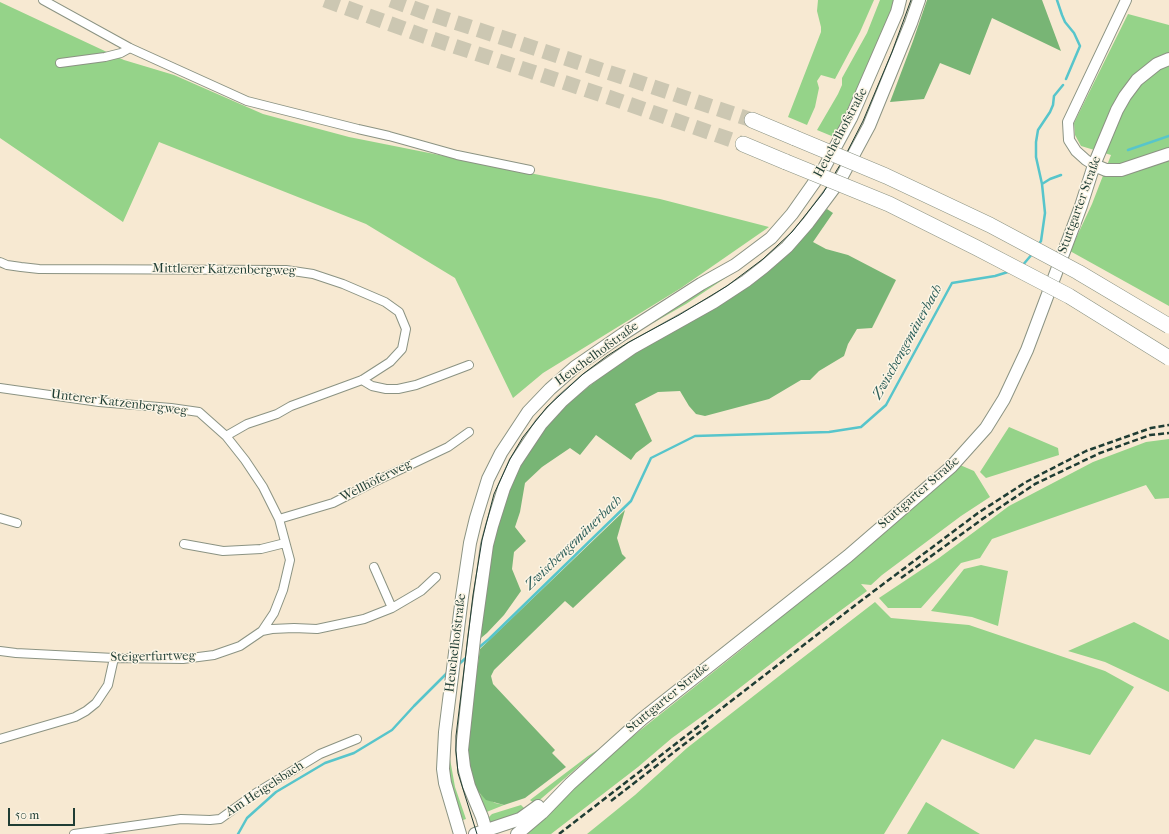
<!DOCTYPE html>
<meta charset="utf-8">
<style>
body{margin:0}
#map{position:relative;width:1169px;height:834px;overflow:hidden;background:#f7e9d2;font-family:"IM FELL French Canon",serif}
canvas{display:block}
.scale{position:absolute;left:8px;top:808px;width:67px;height:18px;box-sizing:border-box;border:2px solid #1f3d34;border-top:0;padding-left:5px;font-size:12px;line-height:14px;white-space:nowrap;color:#1f3d34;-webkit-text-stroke:3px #fcf5e5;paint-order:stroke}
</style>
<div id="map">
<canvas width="1169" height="834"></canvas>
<div class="scale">50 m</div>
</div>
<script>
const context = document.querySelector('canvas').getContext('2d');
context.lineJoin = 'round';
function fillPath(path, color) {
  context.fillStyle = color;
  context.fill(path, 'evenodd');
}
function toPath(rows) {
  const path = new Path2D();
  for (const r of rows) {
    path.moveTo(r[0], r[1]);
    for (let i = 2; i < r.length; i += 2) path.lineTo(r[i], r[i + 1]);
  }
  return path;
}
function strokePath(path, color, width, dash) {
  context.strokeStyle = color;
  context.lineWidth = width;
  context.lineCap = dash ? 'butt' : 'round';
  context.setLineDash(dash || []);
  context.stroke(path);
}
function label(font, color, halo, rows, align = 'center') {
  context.font = font + ' "IM FELL French Canon",serif';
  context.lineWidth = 3;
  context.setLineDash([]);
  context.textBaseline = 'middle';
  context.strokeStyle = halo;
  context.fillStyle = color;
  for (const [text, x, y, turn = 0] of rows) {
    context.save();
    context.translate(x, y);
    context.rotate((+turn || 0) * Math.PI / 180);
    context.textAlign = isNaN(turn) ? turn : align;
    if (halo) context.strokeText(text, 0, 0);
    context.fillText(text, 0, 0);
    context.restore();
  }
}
fillPath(toPath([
 [818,0,874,0,860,32,835,79,821,75,817,81,819,88,815,107,807,125,788,117,821,32,821,27,817,11],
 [880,0,896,0,853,98,834,137,817,130,838,94,842,85,842,78,867,33],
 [0,2,124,60,174,75,263,114,349,137,660,199,769,227,681,288,543,373,513,398,455,278,366,224,159,142,123,222,0,138],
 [1128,14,1169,25,1169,306,1070,251,1092,204,1111,155,1081,146,1075,135,1074,123],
 [742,266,742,267,686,304,653,323,649,323],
 [1009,427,1058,448,1059,455,986,478,980,472],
 [1169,439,1169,498,1155,499,1146,485,992,539,980,558,961,563,921,608,888,608,879,598,939,558,1009,506,1093,462,1146,442],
 [960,465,974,471,990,497,961,516,882,575,871,585,861,584,867,591,821,625,715,707,672,738,638,767,551,834,526,834,618,748,751,642],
 [981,565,1008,571,998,626,972,617,931,611,964,569],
 [875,602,891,618,969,625,1105,671,1134,687,1090,755,1035,739,1014,769,942,739,884,834,587,834,635,795,687,748,783,673],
 [1134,622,1169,640,1169,692,1105,662,1068,651],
 [599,749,535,804,530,800,588,756],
 [448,758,450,759,455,787,466,819,463,820,453,792,449,774],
 [473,786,480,794,495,803,504,805,484,813],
 [926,802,980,834,907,834],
 [521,805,525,809,520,813,496,822,490,821,488,818,492,814]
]), '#95d389');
fillPath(toPath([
 [927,0,1042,0,1061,51,992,18,970,75,940,63,924,99,890,102,913,41],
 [827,209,833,213,813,242,826,249,848,255,896,280,872,328,857,329,848,344,844,356,819,371,810,380,801,380,769,399,705,416,696,414,689,406,680,391,658,392,635,404,652,441,636,453,631,460,596,435,580,455,570,448,542,467,525,483,520,512,515,527,526,541,514,552,512,569,521,591,504,615,487,633,481,638,483,609,490,557,507,494,517,471,545,428,567,404,612,368,637,351,697,318,750,286,786,256],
 [625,510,617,538,622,554,626,558,573,608,565,601,494,670,491,676,493,684,555,750,552,753,566,767,525,798,504,805,486,800,473,786,466,749,480,649]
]), '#78b575');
strokePath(toPath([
 [1057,0,1062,15,1065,22,1074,33,1080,46,1066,79],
 [1128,150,1169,136],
 [1042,184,1050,179,1061,175],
 [1038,245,1041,241,1045,213,1042,184,1036,157,1036,142,1038,130,1050,112,1053,105,1054,96,1063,85],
 [1022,266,1033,253],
 [477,649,489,639,631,501,651,458,695,436,829,432,861,427,886,405,952,283,995,276,1011,271],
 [459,664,467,657],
 [238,834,247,818,276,792,325,763,354,753,392,730,414,706,448,672]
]), '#57c5cb', 2.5);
strokePath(toPath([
 [325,0,421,35,617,100,743,144],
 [391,0,430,14,623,77,752,120]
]), '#ccc7b2', 15, [15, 8]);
const minor = toPath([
 [43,0,130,48,247,101,358,129,389,136,457,155,530,170],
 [60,63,105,57,121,53,130,48],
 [0,262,7,265,21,267,39,269,286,270,313,274,343,284,385,302,399,312,406,329,402,349,390,362,362,380,291,406,277,414,247,424,226,436],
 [362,380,372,386,386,389,398,389,416,385,469,365],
 [0,388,99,402,171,408,199,412,226,436,245,460,263,487,279,519,290,560,283,590,274,613,262,631],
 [0,518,17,523],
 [279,519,333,503,374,482,448,447,469,432],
 [184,544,223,551,261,549,285,543],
 [374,567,392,608],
 [0,651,16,653,114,658,183,659,214,655,240,646,262,631,272,629,294,628,317,629,364,619,392,608,421,591,436,577],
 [0,739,75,717,86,711,96,703,108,685,114,658],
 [74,834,181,819,210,820,220,819,256,793,320,754,357,739]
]);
const tertiary = toPath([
 [1094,165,1086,160,1076,151,1069,140,1068,122,1126,0]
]);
const secondary = toPath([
 [1094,165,1106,170,1121,170,1169,154],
 [460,834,445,783,443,769,445,732,462,597,470,543,476,518,488,479,501,453,528,412,550,389,575,367,623,334,701,284,735,265,771,238,792,214,823,170,851,118,897,12,900,0],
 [475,834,520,819,538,806],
 [487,834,482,817,469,786,464,767,462,750,474,639,487,545,492,526,504,488,515,463,541,424,562,401,586,380,632,348,714,302,746,281,764,267,787,247,808,223,840,180,869,126,911,23,919,0],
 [517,834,542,813,570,784,642,719,848,556,951,467,986,428,1004,399,1027,350,1081,206,1094,165,1117,110,1125,96,1137,80,1157,64,1169,59]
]);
const motorway = toPath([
 [752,120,795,138],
 [743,144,786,162]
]);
strokePath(minor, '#8b9383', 10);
strokePath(tertiary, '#8b9383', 12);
strokePath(secondary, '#8b9383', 14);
strokePath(motorway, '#8b9383', 16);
strokePath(minor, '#fff', 8);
strokePath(tertiary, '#fff', 10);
strokePath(secondary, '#fff', 12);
strokePath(motorway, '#fff', 15);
strokePath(toPath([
 [477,834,458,773,456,751,456,736,473,595,482,540,494,494,510,459,523,437,547,407,583,374,607,356,629,342,679,315,727,286,763,259,792,232,823,193,843,160,863,121,892,52,911,0]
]), '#1f3d34', 1);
strokePath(toPath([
 [901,578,981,520,1035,484,1100,453,1150,435,1169,433],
 [611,801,709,725],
 [559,834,858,603,978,513,1026,482,1086,451,1151,428,1169,425]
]), '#1f3d34', 2.5, [6, 3]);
const motorwayBridge = toPath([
 [795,138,886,176,990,225,1078,272,1169,326],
 [786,162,889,204,977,248,1069,296,1169,358]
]);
strokePath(motorwayBridge, '#8b9383', 16, []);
strokePath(motorwayBridge, '#fff', 15);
label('13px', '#1f3d34', '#fcf5e5', [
 ["Heuchelhofstraße",841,133,-62],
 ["Stuttgarter Straße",1080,205,-70],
 ["Mittlerer Katzenbergweg",224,270,1],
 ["Heuchelhofstraße",597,354,-36],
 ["Unterer Katzenbergweg",119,403,7],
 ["Wellhöferweg",376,481,-27],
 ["Stuttgarter Straße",919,493,-41],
 ["Heuchelhofstraße",456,643,-83],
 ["Steigerfurtweg",153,657,-1],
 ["Stuttgarter Straße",668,698,-39],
 ["Am Heigelsbach",265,789,-33]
]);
label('italic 14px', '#2d5f5a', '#fcf5e5', [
 ["Zwischengemäuerbach",908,342,-61],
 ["Zwischengemäuerbach",574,543,-44]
]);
</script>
